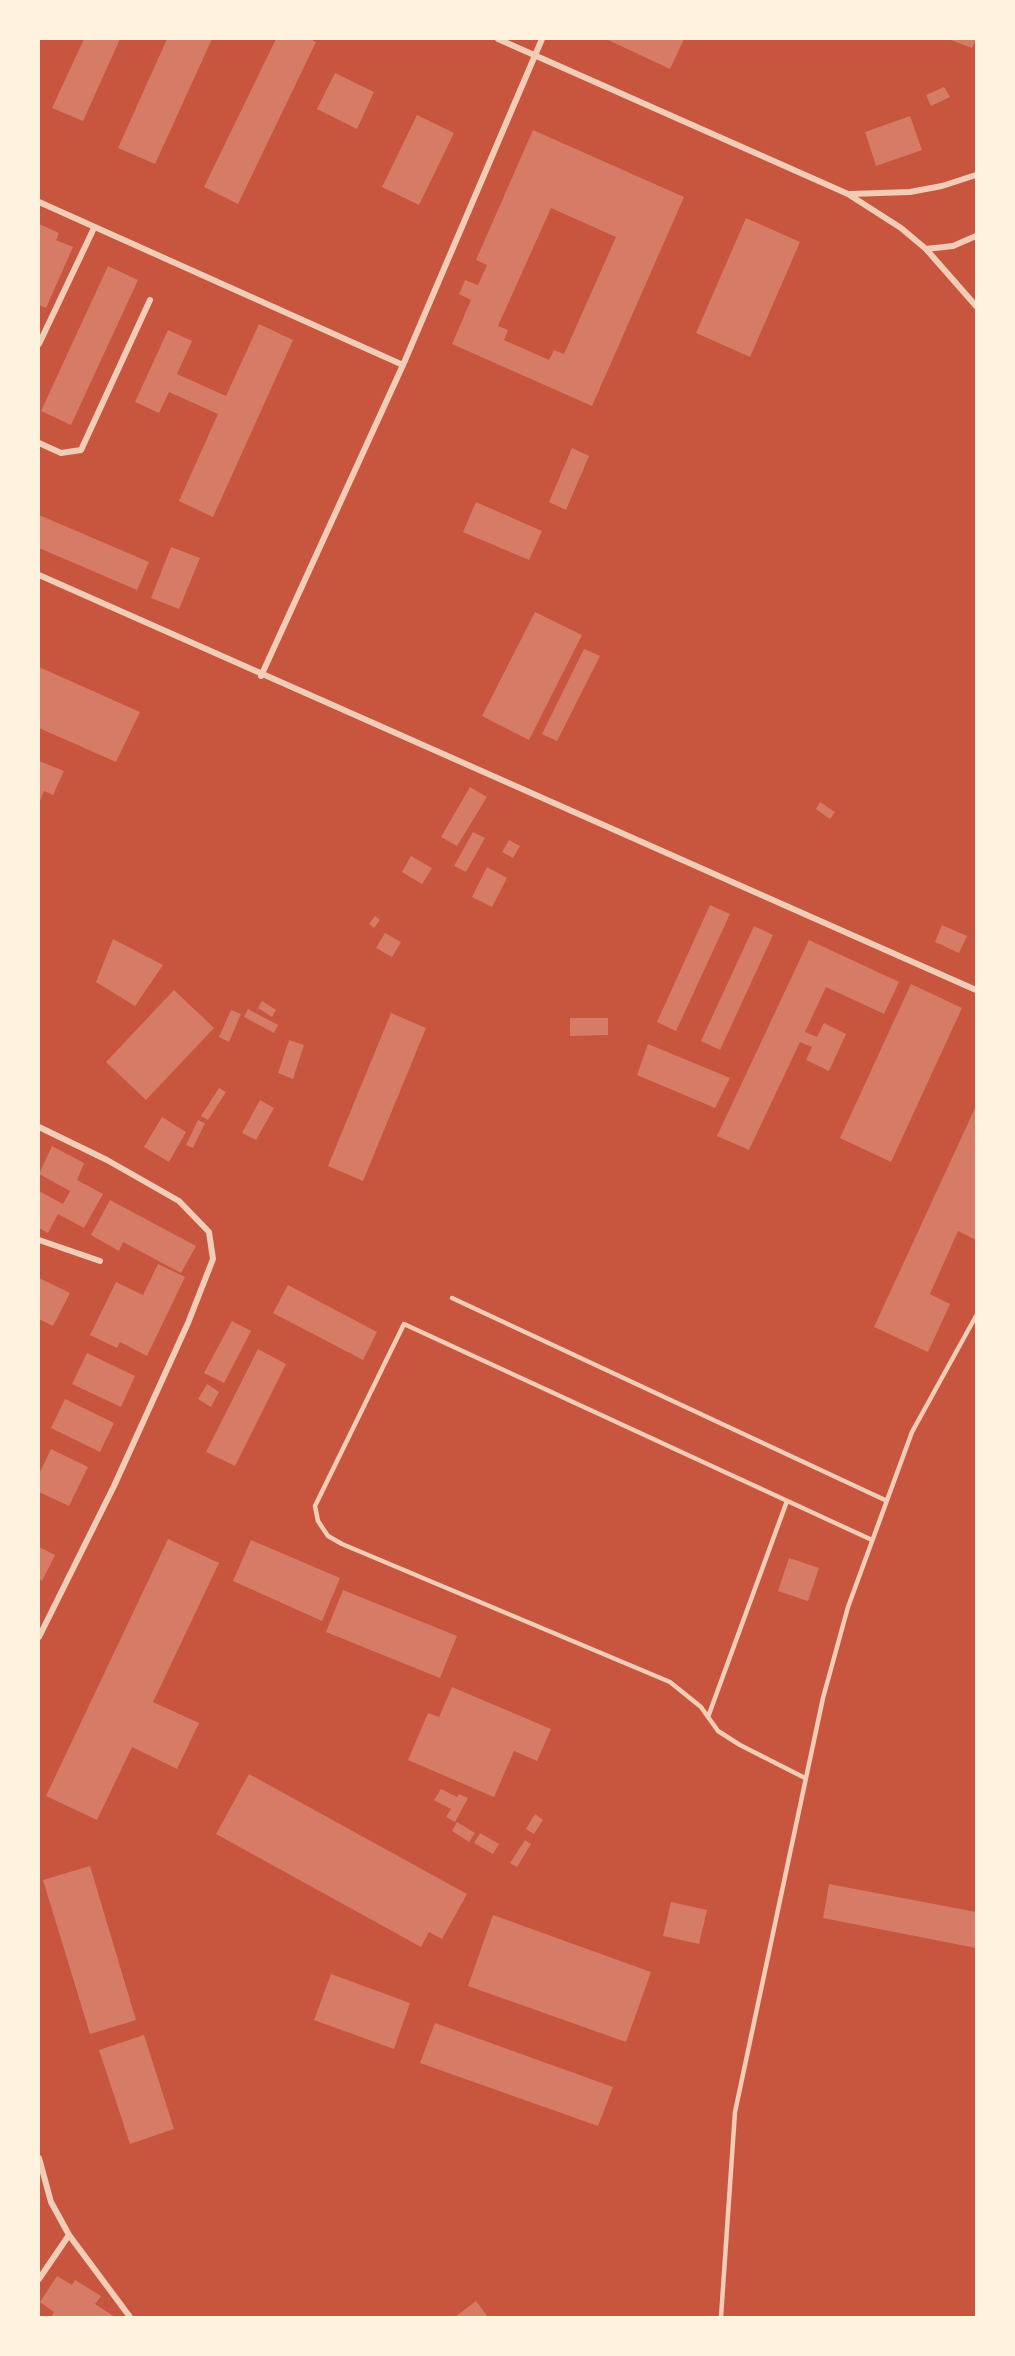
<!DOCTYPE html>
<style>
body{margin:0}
#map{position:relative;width:1015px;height:2356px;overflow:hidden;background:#c8553d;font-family:"Fira Sans Condensed",sans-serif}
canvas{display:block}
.frame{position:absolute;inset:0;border:40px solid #fff3e0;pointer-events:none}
</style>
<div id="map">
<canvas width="1015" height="2356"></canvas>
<div class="frame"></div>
</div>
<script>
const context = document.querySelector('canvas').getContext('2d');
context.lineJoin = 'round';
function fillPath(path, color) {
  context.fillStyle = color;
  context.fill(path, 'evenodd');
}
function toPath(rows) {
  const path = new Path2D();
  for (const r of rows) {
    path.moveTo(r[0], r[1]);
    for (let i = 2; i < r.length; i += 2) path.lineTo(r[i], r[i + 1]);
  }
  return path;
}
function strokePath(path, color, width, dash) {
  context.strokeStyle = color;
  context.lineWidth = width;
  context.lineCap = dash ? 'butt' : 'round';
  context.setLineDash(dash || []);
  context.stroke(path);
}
fillPath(toPath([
 [84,39,120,39,83,121,52,108],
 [167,39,212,39,155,164,118,148],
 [276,39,310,39,316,42,238,204,204,187],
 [606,39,684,39,670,69],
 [948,39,976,39,972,48],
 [335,73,374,92,357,129,317,109],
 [944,87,950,97,931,106,926,95],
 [417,115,454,133,419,205,382,187],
 [910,116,922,150,876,166,865,132],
 [533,130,684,197,592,406,452,344,471,300,459,294,465,280,478,285,487,265,476,260],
 [551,208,616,237,564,354,554,350,549,360,504,340,508,330,498,326],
 [746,218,800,242,750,357,696,333],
 [39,224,59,233,56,240,73,247,46,308,39,305],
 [108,266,138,280,71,425,41,411],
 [259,324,293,340,213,517,179,501,218,414,169,392,159,413,135,402,168,330,192,341,177,374,226,396],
 [572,448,589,456,566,510,549,502],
 [476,502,542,531,529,560,463,532],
 [39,515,149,562,137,590,39,548],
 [171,547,200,558,179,609,151,598],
 [535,612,582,635,529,740,482,716],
 [584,649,600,656,557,741,542,734],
 [39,667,140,712,116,762,39,728],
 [39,761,64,771,53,795,44,791,39,803],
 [470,787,487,797,457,846,441,837],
 [820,802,835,812,830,819,816,809],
 [473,832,485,838,466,872,454,866],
 [509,840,520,846,513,858,502,852],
 [411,856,432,868,422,884,402,872],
 [487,867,507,878,492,907,472,897],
 [710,905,730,914,676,1031,657,1022],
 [375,916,380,920,374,928,369,924],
 [942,925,967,936,959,953,935,942],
 [754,926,773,935,720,1050,701,1041],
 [385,933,401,942,392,957,376,948],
 [113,939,163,965,135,1006,96,982],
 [809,940,899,982,884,1014,826,987,805,1032,817,1037,824,1023,846,1034,829,1071,806,1060,812,1047,800,1042,749,1150,717,1136],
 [911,984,962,1008,891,1162,840,1138],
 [174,990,214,1028,146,1100,106,1062],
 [262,1001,276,1010,272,1017,258,1008],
 [248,1009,278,1025,274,1033,244,1017],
 [231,1010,241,1014,229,1042,219,1037],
 [391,1013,426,1028,363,1181,328,1166],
 [570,1018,608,1018,608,1035,570,1036],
 [289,1040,304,1045,293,1079,278,1073],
 [648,1044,730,1078,715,1108,637,1075],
 [219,1088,226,1092,208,1120,201,1116],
 [260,1100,274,1108,256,1140,242,1133],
 [976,1106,976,1240,958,1231,930,1294,950,1304,928,1352,874,1327],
 [162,1117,186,1132,169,1162,144,1147],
 [198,1120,205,1123,193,1148,186,1145],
 [52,1146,84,1163,77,1180,103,1194,84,1228,58,1214,48,1233,39,1228,39,1191,63,1204,73,1186,70,1191,39,1174],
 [110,1200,196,1246,181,1273,123,1242,119,1251,91,1235],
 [158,1264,185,1277,147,1356,120,1342,117,1348,90,1335,116,1282,143,1295],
 [39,1278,70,1293,53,1326,39,1319],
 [288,1285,377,1332,363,1360,273,1313],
 [232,1321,251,1331,224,1383,204,1373],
 [258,1349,286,1364,235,1466,206,1452],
 [87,1353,135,1376,121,1407,72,1384],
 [207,1384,219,1392,211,1407,198,1399],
 [65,1399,114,1423,100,1452,51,1428],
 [51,1449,88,1467,69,1506,39,1492,39,1474],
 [168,1539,219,1563,153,1702,199,1723,177,1769,132,1747,97,1820,46,1796],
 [251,1540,340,1578,322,1621,233,1581],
 [39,1547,55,1555,42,1581,39,1579],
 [789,1558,819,1568,808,1601,778,1591],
 [343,1590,457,1636,440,1678,326,1632],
 [452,1687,551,1729,537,1761,514,1751,494,1797,408,1760,428,1713,439,1717],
 [249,1774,467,1894,442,1939,429,1932,421,1947,216,1834],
 [441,1789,457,1797,459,1794,468,1798,455,1822,446,1817,451,1809,434,1800],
 [535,1814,543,1820,534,1834,526,1829],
 [457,1822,475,1833,469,1842,452,1831],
 [480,1833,499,1844,493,1854,474,1843],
 [525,1840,531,1844,517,1867,510,1863],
 [90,1866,136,2020,90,2034,43,1880],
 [829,1884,976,1912,976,1948,823,1918],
 [671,1902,707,1910,699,1944,663,1936],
 [493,1915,651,1972,626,2042,468,1986],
 [331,1974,410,2003,394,2049,314,2020],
 [435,2023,613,2087,598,2126,420,2063],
 [144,2035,174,2129,130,2144,99,2050],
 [57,2276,72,2285,75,2280,101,2296,95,2304,115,2317,51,2317,54,2312,40,2302],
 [476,2301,488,2317,455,2317]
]), '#d67c66');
strokePath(toPath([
 [452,1298,885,1500],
 [708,1717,787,1501],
 [805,1778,740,1745,718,1731,701,1707,670,1682,342,1544,328,1536,318,1521,315,1506,404,1324,872,1540],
 [721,2317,735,2112,823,1698,848,1607,912,1432,976,1316]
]), '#f1ccb7', 4.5);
strokePath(toPath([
 [498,39,848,194,901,228,926,249,976,306],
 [850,194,910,192,942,186,976,175],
 [39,202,403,365],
 [926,249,953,246,976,236],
 [39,344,94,228],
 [39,443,61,453,81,450,150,300],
 [39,575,976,990],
 [261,676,403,365,542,39],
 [39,1127,107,1160,179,1201,209,1232,213,1259,188,1323,114,1486,39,1637],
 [39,1240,100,1261],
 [39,2158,51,2202,69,2235,130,2317],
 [39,2279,69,2235]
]), '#f1ccb7', 6);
</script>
